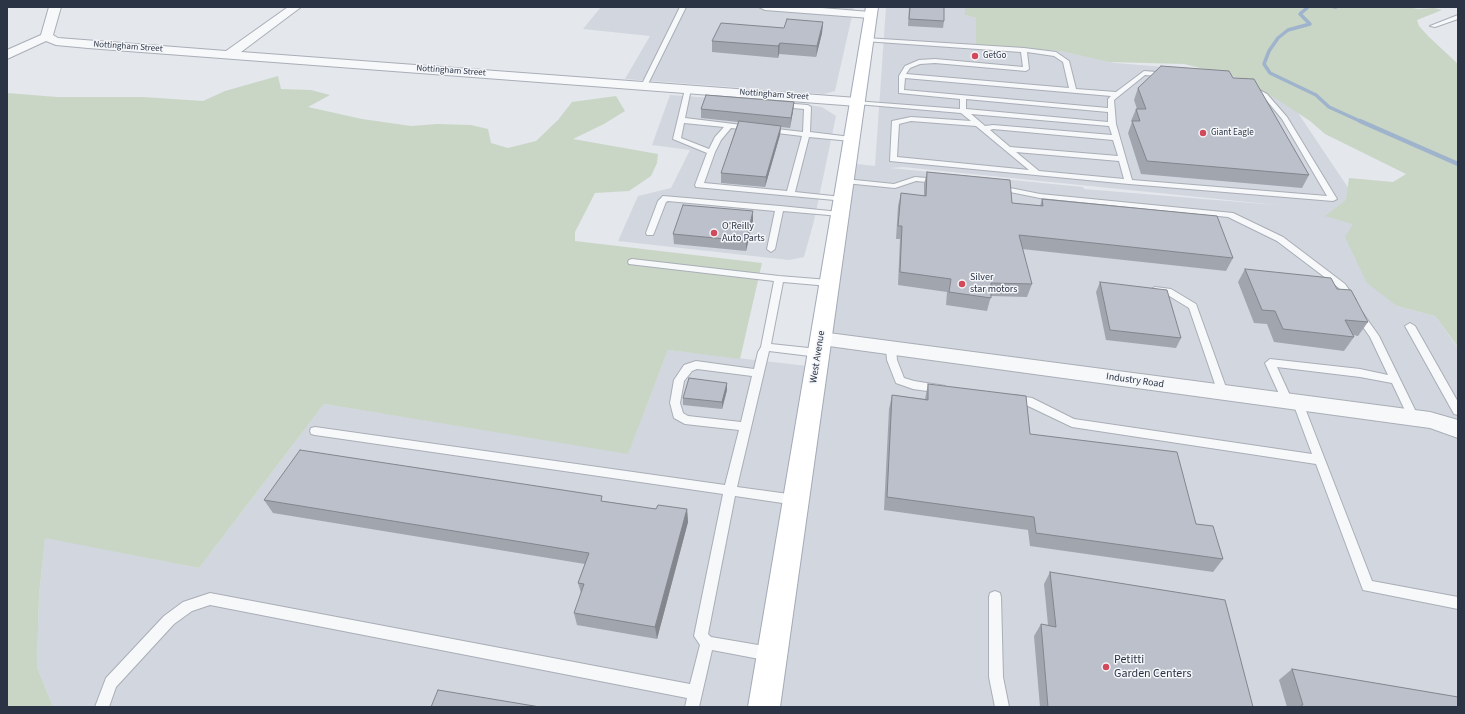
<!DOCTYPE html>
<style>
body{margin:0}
#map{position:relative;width:1465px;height:714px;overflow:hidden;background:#e4e7ec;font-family:"Source Sans 3",sans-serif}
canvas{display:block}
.frame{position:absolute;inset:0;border:8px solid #2b3445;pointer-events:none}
</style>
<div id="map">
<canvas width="1465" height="714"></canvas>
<div class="frame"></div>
</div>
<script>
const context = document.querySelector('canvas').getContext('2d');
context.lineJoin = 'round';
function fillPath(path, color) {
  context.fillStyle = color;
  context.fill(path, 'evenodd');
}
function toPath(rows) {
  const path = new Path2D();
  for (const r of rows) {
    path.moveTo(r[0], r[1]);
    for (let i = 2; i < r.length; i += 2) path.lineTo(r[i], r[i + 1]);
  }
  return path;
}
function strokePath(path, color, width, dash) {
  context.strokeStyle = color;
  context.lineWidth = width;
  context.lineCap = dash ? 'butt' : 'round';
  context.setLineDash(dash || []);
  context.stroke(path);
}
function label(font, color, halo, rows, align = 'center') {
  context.font = font + ' "Source Sans 3",sans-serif';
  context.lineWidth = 3;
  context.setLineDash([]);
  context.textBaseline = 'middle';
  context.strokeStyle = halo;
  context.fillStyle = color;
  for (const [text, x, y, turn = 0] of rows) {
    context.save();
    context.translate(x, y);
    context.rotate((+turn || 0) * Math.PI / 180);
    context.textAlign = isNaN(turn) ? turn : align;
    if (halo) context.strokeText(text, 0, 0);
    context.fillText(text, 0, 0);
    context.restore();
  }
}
fillPath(toPath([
 [601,7,854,7,835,91,824,94,625,79,650,36,583,29],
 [886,7,965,7,965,15,976,18,976,45,1060,51,1115,63,1216,71,1247,78,1296,110,1351,192,1353,224,1397,306,1435,316,1458,348,1458,707,53,707,37,667,39,596,45,537,199,568,324,404,628,453,668,350,816,367,848,163,875,166],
 [903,167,1287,206,1288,206,1084,189,1083,187,890,168],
 [670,95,809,105,822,107,836,116,814,221,804,257,789,260,618,241,638,196,671,188,690,150,652,145]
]), '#d2d6de');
fillPath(toPath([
 [965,7,1407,7,1418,9,1434,8,1442,10,1417,20,1419,26,1429,37,1458,64,1458,347,1435,316,1397,306,1367,283,1345,237,1353,224,1325,216,1346,200,1349,178,1393,182,1406,174,1325,134,1310,121,1278,100,1236,77,1184,64,1109,62,1060,51,976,45,976,18,965,15],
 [278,76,281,89,311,90,330,95,308,107,362,119,411,126,437,124,471,125,488,129,491,143,508,148,536,141,558,120,572,102,616,96,625,111,604,124,573,139,658,154,657,163,651,176,629,191,595,193,575,232,575,241,762,263,740,359,668,350,628,454,324,404,199,568,45,538,39,596,37,667,53,707,7,707,7,93,57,97,143,97,203,101,225,91]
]), '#c9d6c5');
strokePath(toPath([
 [1308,7,1300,14,1310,24,1288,30,1278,38,1269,51,1264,64,1270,73,1316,95,1329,107,1362,122],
 [1334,7,1336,7]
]), '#9fb4cc', 3.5);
strokePath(toPath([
 [1360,121,1458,164]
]), '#9fb4cc', 4.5);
const lane = toPath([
 [680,7,686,7,647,86,642,87,641,86,680,7],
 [1458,15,1458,19,1435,27,1430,26,1458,15],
 [866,38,1024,48,1056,52,1069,61,1076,89,1116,92,1144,71,1230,78,1248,84,1267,94,1287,117,1337,199,1333,201,1129,184,890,161,892,121,911,117,971,121,961,113,857,104,855,103,855,101,960,109,960,99,899,93,899,76,905,66,919,60,935,59,1023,67,1021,52,864,41,864,39,866,38],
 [1027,52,1054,56,1063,62,1069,88,906,74,910,68,920,64,935,63,1026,71,1029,69,1027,52],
 [1145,75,1229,82,1244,86,1263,96,1282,119,1327,196,1132,180,1116,124,1114,100,1145,75],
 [905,78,1111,96,1108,99,1108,108,904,90,905,78],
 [966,99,1108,112,1108,122,966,109,966,99],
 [971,114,1109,126,1112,135,993,125,985,126,971,114],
 [911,121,976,126,1029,170,897,157,899,124,911,121],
 [993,129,1113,140,1118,156,1010,147,990,130,993,129],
 [1016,152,1119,161,1124,179,1039,171,1016,152],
 [688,87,691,89,685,118,750,126,754,128,750,130,731,128,721,140,715,152,704,183,787,191,802,136,768,132,764,130,768,128,803,132,804,109,781,107,778,105,781,103,808,105,811,107,810,132,851,137,855,139,851,141,809,137,795,192,842,197,845,197,845,201,696,187,695,185,707,153,673,139,685,89,688,87],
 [684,123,724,127,715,137,709,149,681,138,684,123],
 [915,177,938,179,942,181,938,183,916,181,895,188,845,183,841,181,845,179,894,184,915,177],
 [995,185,1040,194,1233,213,1283,237,1345,284,1356,300,1354,302,1348,302,1339,288,1277,241,1228,217,1040,198,995,189,995,185],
 [663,196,780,206,840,212,844,214,840,216,783,211,775,249,771,252,767,249,775,211,668,201,666,202,654,233,653,235,647,235,646,233,658,201,663,196],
 [632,259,779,276,829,280,834,283,829,286,783,282,771,344,818,349,823,353,818,357,769,351,737,487,796,495,800,497,802,500,800,503,796,505,735,496,708,634,711,637,770,647,775,649,777,654,775,659,770,661,712,650,699,707,685,707,687,698,210,605,192,611,174,624,116,687,109,707,95,707,106,678,164,616,183,602,210,593,690,684,700,645,694,636,723,494,315,435,311,434,310,431,311,428,315,427,725,485,739,430,685,424,674,418,670,403,674,380,684,365,696,361,754,369,758,352,761,347,774,281,629,264,628,262,629,260,632,259],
 [697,369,752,376,741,422,688,416,683,413,680,403,684,381,692,371,697,369],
 [1155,287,1171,289,1196,304,1228,393,1227,396,1223,397,1219,396,1218,393,1189,308,1166,294,1152,292,1150,290,1155,287],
 [1359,311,1362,312,1379,336,1419,418,1418,421,1410,421,1392,383,1360,377,1277,367,1293,402,1298,399,1302,400,1303,403,1372,581,1458,597,1458,609,1363,590,1316,464,1072,427,1026,405,1010,402,1009,399,1010,396,1014,395,1032,398,1074,419,1312,454,1293,403,1288,406,1284,405,1265,363,1270,359,1360,369,1388,375,1370,337,1354,314,1359,311],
 [1410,323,1415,326,1458,402,1458,415,1454,414,1405,326,1410,323],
 [891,345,896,348,897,360,904,378,914,381,945,386,946,389,945,392,941,393,913,389,896,383,887,360,886,348,891,345],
 [995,591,1000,593,1001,597,1003,677,1009,707,995,707,989,677,989,597,990,593,995,591]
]);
const street = toPath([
 [49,7,61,7,53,35,58,38,226,51,288,7,301,7,241,52,857,98,862,99,864,102,862,105,857,106,88,48,56,45,46,41,7,59,7,50,41,35,49,7],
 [759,7,810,7,870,12,876,15,870,18,765,10,759,7],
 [821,332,1430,412,1458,420,1458,438,1430,428,814,344,811,339,814,334,821,332]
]);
const primary = toPath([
 [866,7,878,7,780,707,748,707,866,7]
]);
strokePath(lane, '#a9aeb7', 2);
strokePath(street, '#a9aeb7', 2);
strokePath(primary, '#a3abb8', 2);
fillPath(lane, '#f7f8fa');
fillPath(street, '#f7f8fa');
fillPath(primary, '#fff');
fillPath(toPath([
 [909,7,944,7,944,21,943,28,908,26],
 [823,22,822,33,816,57,779,54,778,58,712,52,712,41,784,28],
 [1233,78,1309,175,1302,188,1141,174,1128,133,1132,122,1131,121,1136,109,1137,109,1134,100,1138,88],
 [794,102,793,111,790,128,781,127,780,135,765,187,721,183,721,173,738,122,701,118,701,109],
 [927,172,1012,203,1040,206,1042,199,1233,258,1226,271,1022,249,1032,284,1027,297,991,296,987,311,946,305,947,292,898,285,900,239,896,239,898,206,901,193,924,196,924,184],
 [753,221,746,251,674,244,673,234],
 [1245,269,1337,289,1368,322,1358,336,1353,335,1354,337,1344,351,1274,342,1267,324,1254,323,1238,282],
 [1100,282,1181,338,1176,348,1106,340,1096,292],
 [727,383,727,390,722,409,683,405,683,398],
 [928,384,1030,434,1196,524,1223,559,1213,572,1030,546,1028,530,884,510,889,409,892,395,925,399],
 [264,500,603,501,656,509,687,509,688,522,657,639,577,625,574,613,581,593,578,583,585,564,273,513],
 [1050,572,1253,707,1040,707,1034,636,1041,624,1048,625,1044,584],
 [1292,669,1458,707,1287,707,1279,680]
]), '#a1a5ae');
fillPath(toPath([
 [823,22,822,33,816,57,817,46],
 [780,43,779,54,778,58,778,46],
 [794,102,793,111,790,128,791,118],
 [781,126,780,135,765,187,766,177],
 [753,211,753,221,746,251,746,241],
 [727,383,727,390,722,409,722,402],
 [687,509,688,522,657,639,655,627]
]), '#83868d');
const building = toPath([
 [910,7,944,7,944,21,909,19,910,7],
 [787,19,823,22,817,46,780,43,778,46,712,41,721,23,784,28,787,19],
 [1161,66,1229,71,1233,78,1254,79,1309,175,1147,161,1132,121,1140,121,1136,109,1146,109,1138,88,1161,66],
 [706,95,794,102,791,118,701,109,706,95],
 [739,121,781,126,766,177,721,173,739,121],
 [927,172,1010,180,1012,203,1043,206,1042,199,1217,216,1233,258,1019,235,1032,284,991,283,991,298,949,292,951,279,900,272,902,226,898,226,901,193,926,196,927,172],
 [683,205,753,211,746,241,673,234,683,205],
 [1245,269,1331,278,1337,289,1351,290,1368,322,1345,320,1354,337,1283,329,1275,311,1262,310,1245,269],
 [1100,282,1167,290,1181,338,1110,330,1100,282],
 [689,378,727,383,722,402,683,398,689,378],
 [928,384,1026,396,1030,434,1177,452,1196,524,1213,526,1223,559,1036,533,1034,517,887,497,892,395,928,400,928,384],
 [300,450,602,496,601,501,656,509,658,505,687,509,655,627,574,613,584,584,578,583,589,553,264,500,300,450],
 [1050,572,1225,600,1253,707,1048,707,1041,624,1056,627,1050,572],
 [1292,669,1458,697,1458,707,1302,707,1301,705,1303,705,1292,669],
 [438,690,540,707,431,707,438,690]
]);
fillPath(building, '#bbc0ca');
strokePath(building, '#83868d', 1);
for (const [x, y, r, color] of [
 [975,56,4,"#d1495b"],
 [1203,133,4,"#d1495b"],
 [714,233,4,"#d1495b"],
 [962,284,4,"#d1495b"],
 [1106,667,4,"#d1495b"]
]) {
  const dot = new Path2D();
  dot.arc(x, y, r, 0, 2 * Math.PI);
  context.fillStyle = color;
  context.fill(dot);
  strokePath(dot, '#f4f6f9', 1.5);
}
label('9px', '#2b3445', '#f4f6f9', [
 ["Nottingham Street",128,47,4],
 ["Nottingham Street",451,71,4],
 ["Nottingham Street",774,95,4]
]);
label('9px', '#2b3445', '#f4f6f9', [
 ["GetGo",983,56],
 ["Giant Eagle",1211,133]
], 'left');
label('10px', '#2b3445', '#f4f6f9', [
 ["O'Reilly",722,227],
 ["Auto Parts",722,239],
 ["Silver",970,278],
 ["star motors",970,290]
], 'left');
label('10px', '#2b3445', '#f4f6f9', [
 ["West Avenue",818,357,-81],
 ["Industry Road",1135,381,8]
]);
label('12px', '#2b3445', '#f4f6f9', [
 ["Petitti",1114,660],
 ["Garden Centers",1114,674]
], 'left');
</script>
